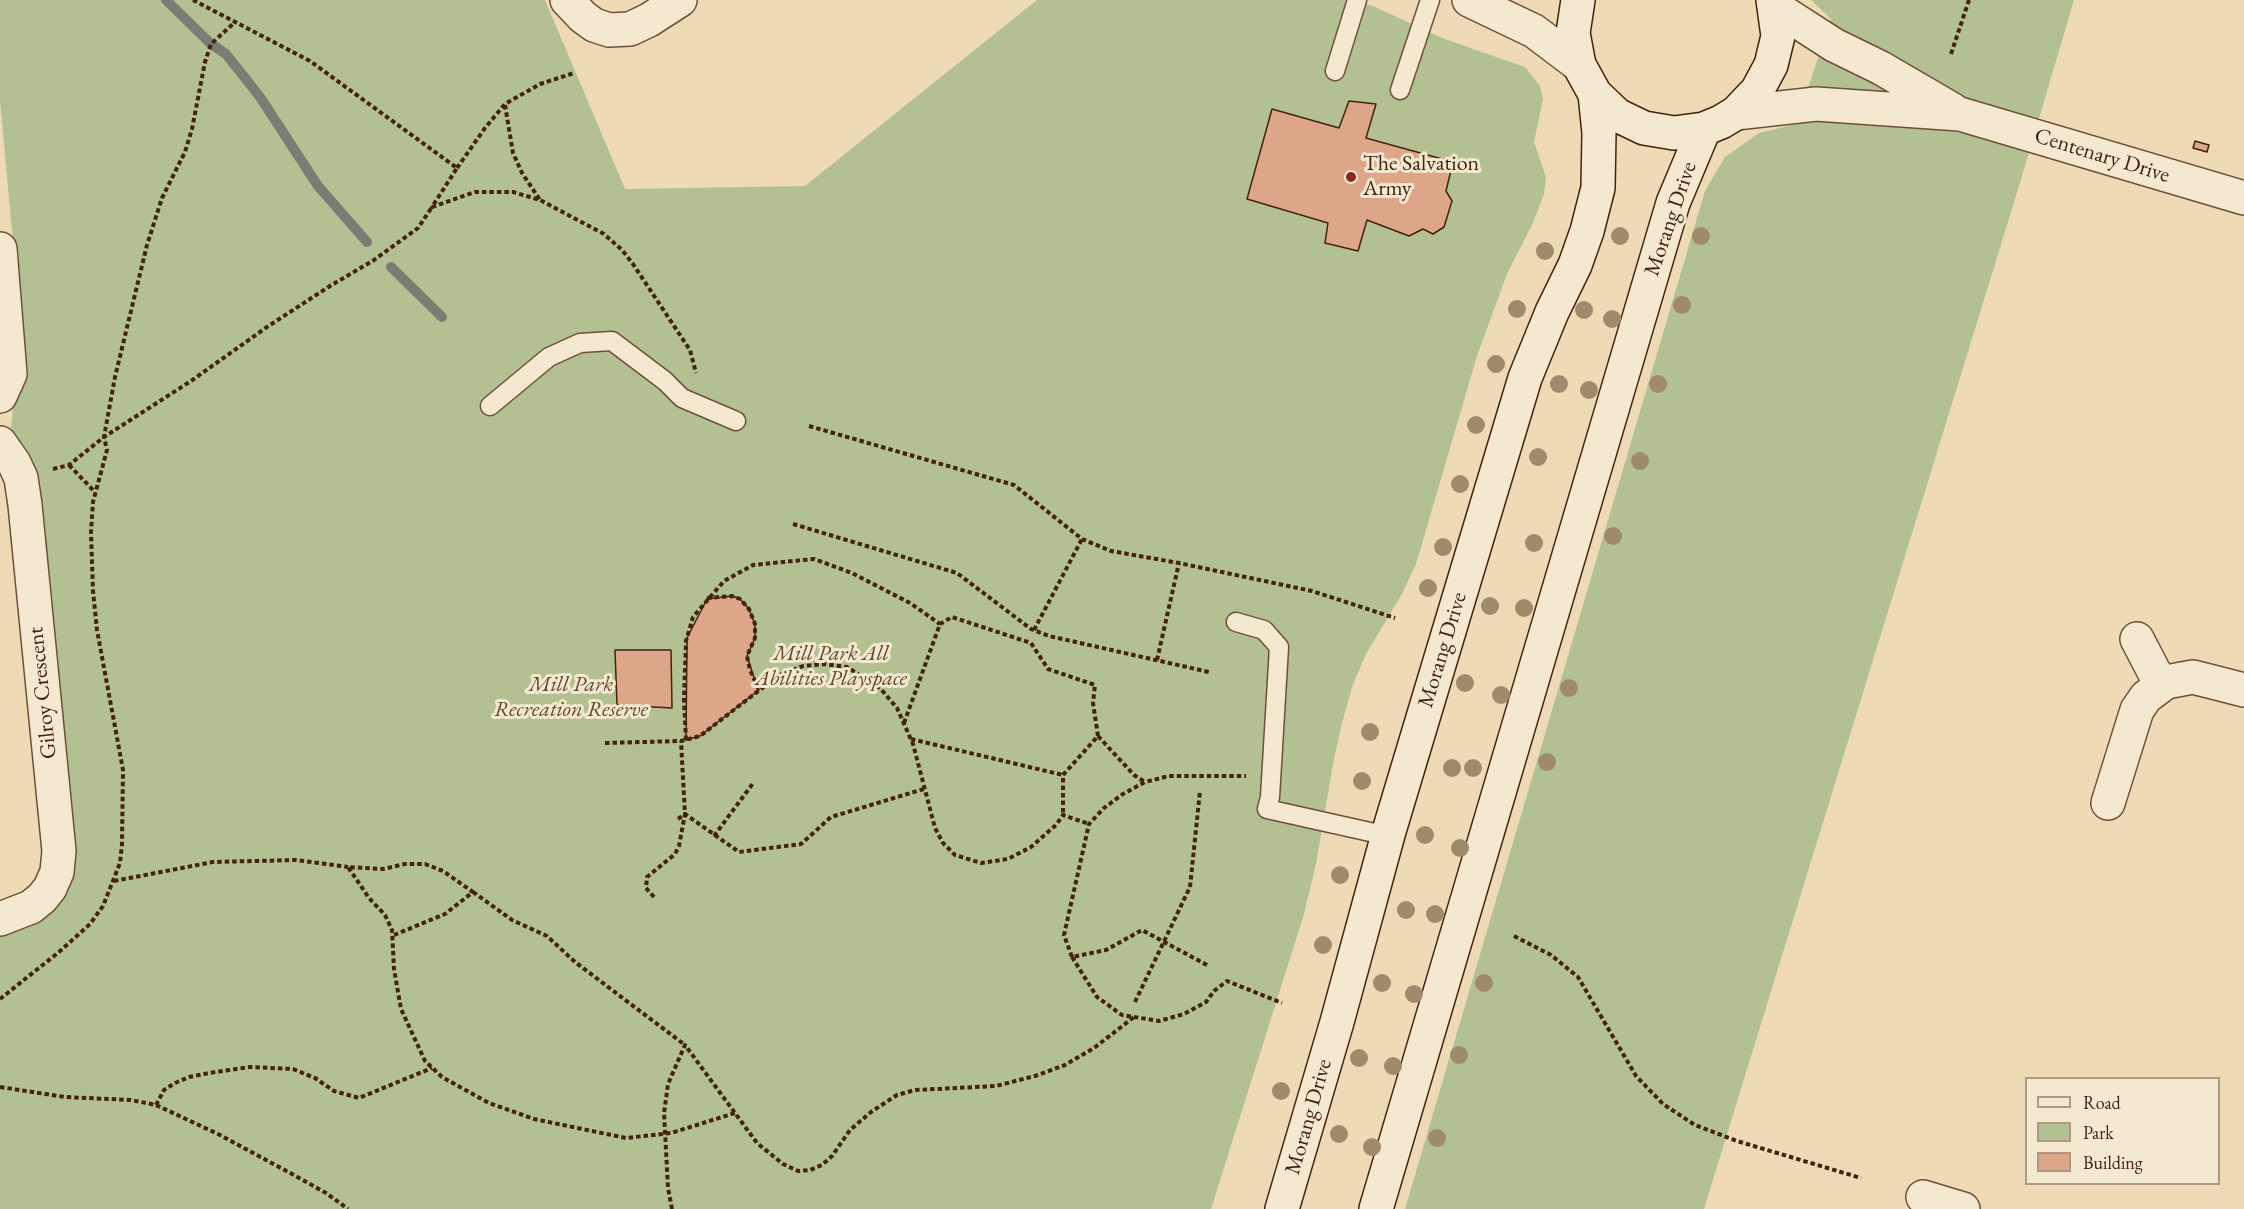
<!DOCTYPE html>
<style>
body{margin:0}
#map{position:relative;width:2244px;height:1209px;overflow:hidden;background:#eedbb6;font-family:"EB Garamond",serif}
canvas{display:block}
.legend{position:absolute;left:2025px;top:1077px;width:195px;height:108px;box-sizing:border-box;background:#f4e8d0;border:2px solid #ad9983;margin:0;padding:8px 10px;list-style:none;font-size:18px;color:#43220f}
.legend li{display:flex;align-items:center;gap:12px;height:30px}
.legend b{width:30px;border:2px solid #ad9983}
</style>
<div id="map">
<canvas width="2244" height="1209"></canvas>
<ul class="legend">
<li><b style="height:8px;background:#f4e8d0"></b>Road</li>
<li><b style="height:16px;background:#b3c192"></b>Park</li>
<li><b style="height:16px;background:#dda689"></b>Building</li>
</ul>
</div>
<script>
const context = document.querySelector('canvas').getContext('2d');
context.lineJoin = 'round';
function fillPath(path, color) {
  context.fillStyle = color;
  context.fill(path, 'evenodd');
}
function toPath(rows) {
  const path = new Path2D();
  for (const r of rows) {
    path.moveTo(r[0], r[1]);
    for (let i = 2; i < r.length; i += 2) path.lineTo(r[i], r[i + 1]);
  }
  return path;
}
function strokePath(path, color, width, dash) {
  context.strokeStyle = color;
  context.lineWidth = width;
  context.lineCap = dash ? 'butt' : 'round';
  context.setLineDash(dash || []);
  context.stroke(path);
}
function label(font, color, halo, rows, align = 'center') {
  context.font = font + ' "EB Garamond",serif';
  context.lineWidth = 6;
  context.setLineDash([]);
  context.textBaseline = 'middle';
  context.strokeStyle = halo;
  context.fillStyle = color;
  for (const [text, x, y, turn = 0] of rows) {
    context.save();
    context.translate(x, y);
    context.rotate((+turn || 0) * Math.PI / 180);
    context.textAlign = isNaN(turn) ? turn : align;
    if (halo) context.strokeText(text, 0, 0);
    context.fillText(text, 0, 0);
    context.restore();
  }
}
fillPath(toPath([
 [0,0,545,0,625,189,805,186,1037,0,1346,0,1373,6,1442,38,1525,67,1540,86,1543,99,1534,142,1546,177,1544,194,1533,223,1507,274,1477,356,1416,564,1402,594,1366,654,1353,684,1342,723,1333,764,1316,864,1304,914,1211,1209,0,1209,0,934,50,913,68,893,72,881,73,868,17,441,11,427,13,406,21,390,25,374,0,100],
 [1811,0,2074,0,2019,186,1704,1209,1405,1209,1705,191,1725,157,1759,133,1796,124,1831,19]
]), '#b3c192');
strokePath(toPath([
 [166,0,211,44,226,54,260,97,318,186,367,242],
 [391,267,442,317]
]), '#797d74', 10);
const building = toPath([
 [1349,101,1376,104,1366,138,1453,162,1446,191,1452,201,1444,227,1433,234,1423,229,1409,236,1367,220,1358,251,1325,243,1328,223,1247,199,1272,109,1339,128,1349,101],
 [2195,141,2209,145,2207,152,2193,148,2195,141],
 [732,596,740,599,749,609,755,624,755,638,747,656,753,675,759,690,700,736,686,740,687,638,707,599,732,596],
 [615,650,671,650,672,708,617,705,615,650]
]);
fillPath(building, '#dda689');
strokePath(building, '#43220f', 1.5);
const service = toPath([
 [1335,71,1357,0],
 [1400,90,1430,0],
 [490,406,549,357,580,343,612,341,665,381,682,398,736,421],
 [1236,622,1264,630,1279,647,1270,797,1267,809,1388,836]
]);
const minor = toPath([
 [567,0,583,17,594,25,609,30,630,29,649,20,680,0],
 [1469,0,1534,31,1579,65],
 [0,249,10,374,0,396],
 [0,443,14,463,21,478,25,505,59,851,57,872,50,888,42,898,31,907,0,919],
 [2137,639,2161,685],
 [2108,803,2137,710,2146,697,2166,682,2193,677,2244,690],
 [1923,1197,1963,1209]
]);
const tertiary = toPath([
 [1775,7,1834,45,1881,68,1953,110],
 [1736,113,1816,104,1960,114,2244,198]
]);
const secondary = toPath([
 [1578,0,1573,33,1579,65,1595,94,1617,115,1644,128,1674,133,1704,129,1721,122,1736,113,1757,91,1771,65,1778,36,1773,0],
 [1282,1209,1337,1022,1389,831,1525,378,1552,312,1575,265,1587,231,1598,188,1599,133,1595,94],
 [1376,1209,1673,203,1704,129]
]);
strokePath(service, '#6e5039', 21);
strokePath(minor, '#6e5039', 36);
strokePath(tertiary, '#6e5039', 36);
strokePath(secondary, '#43220f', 36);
strokePath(toPath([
 [193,0,310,61,457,168,432,207,475,192,513,192,540,200,604,234,622,250,633,264,690,350,696,373],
 [1951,54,1969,0],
 [505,105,513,153,522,173,540,200],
 [457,168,485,128,505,104,540,84,574,73],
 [809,426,1014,485,1082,539,1111,551,1179,563,1312,591,1395,618],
 [69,465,94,491],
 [53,469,69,465,104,437,191,381,267,327,330,286,374,260,418,228,432,207],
 [793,524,957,573,1031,629,1049,636,1209,672],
 [707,598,732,596,740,599,749,609,755,624,755,638,747,656,750,670,759,690],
 [1034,630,1082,539],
 [1157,660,1179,563],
 [904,723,940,624,952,617,1031,643,1048,669,1095,685,1093,703,1098,736,1063,775,1063,815],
 [1098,736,1134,775,1145,782],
 [911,739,1063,775],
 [686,740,684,699,686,641,693,617,724,581,753,565,814,559,852,573,910,603,940,624],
 [605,743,681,741,700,736,779,675,803,666,824,664,847,667,880,688,897,708,913,744,935,828,943,843,955,855,981,863,1008,859,1031,847,1056,825,1063,815,1089,824],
 [678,819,685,814,739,852,801,844,831,817,924,789],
 [714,836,754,782],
 [114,881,213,862,296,860,348,867],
 [473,892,512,920,547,936,575,962,685,1045],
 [654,897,646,888,647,877,675,854,679,846,685,814,681,741],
 [394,935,445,914,473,892,443,871,425,864,405,864,383,869,348,867,369,898,385,915,392,930,394,969,401,1009,425,1061,442,1077,489,1103,534,1119,626,1138,671,1133,735,1113],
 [1514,936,1551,955,1578,977,1636,1076,1663,1104,1695,1125,1737,1141,1861,1178],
 [1072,957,1097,997,1122,1015,1159,1021,1184,1014,1206,1002,1214,991,1227,981,1282,1003],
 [1207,965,1142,930,1106,950,1072,957,1064,935,1089,824,1104,808,1123,794,1145,782,1169,776,1246,776],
 [0,999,59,952,90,924,103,906,120,863,122,844,123,770,97,630,93,591,91,532,93,502,107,450,104,437,115,377,147,245,162,198,185,152,192,129,205,62,211,44,234,23],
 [1135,1002,1190,887,1200,791],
 [0,1087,65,1097,131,1100,156,1105,218,1134,292,1174,326,1193,348,1209],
 [156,1105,164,1090,175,1083,189,1077,209,1073,250,1067,293,1069,315,1078,334,1091,359,1098,432,1068],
 [672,1209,668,1188,664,1113,668,1084,685,1045,757,1143,783,1164,798,1171,810,1170,822,1165,832,1156,850,1130,871,1112,897,1095,915,1090,996,1086,1035,1076,1065,1065,1094,1048,1134,1017]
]), '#43220f', 4, [4.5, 3]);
strokePath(service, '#f4e8d0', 18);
strokePath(minor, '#f4e8d0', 33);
strokePath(tertiary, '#f4e8d0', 33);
strokePath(secondary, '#f4e8d0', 33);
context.fillStyle = '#9f8b6c';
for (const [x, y] of [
 [1620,236],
 [1701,236],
 [1545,251],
 [1682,305],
 [1517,309],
 [1584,310],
 [1612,319],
 [1496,364],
 [1559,384],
 [1658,384],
 [1589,390],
 [1476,425],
 [1538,457],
 [1640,461],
 [1460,484],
 [1613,536],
 [1534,543],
 [1443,547],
 [1428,588],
 [1490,606],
 [1524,608],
 [1465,683],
 [1569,688],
 [1501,695],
 [1370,732],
 [1547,762],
 [1452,768],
 [1473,768],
 [1362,781],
 [1425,835],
 [1460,848],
 [1340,875],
 [1406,910],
 [1435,914],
 [1323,945],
 [1382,983],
 [1484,983],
 [1414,994],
 [1459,1055],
 [1359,1058],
 [1393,1066],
 [1281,1091],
 [1339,1134],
 [1437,1138],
 [1372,1147]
]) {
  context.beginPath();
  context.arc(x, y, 9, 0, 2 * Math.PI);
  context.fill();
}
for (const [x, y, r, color] of [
 [1351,177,6,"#8f2418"]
]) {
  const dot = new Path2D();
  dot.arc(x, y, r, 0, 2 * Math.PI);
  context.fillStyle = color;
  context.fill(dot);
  strokePath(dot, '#f4e8d0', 2);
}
label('22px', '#43220f', '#f4e8d0', [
 ["Centenary Drive",2102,156,17],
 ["Morang Drive",1671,219,-71],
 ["Morang Drive",1443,650,-73],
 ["Gilroy Crescent",43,693,-96],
 ["Morang Drive",1309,1117,-74]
]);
label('22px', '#43220f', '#f4e8d0', [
 ["The Salvation",1363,164],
 ["Army",1363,189]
], 'left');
label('italic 22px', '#5f4a30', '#f4e8d0', [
 ["Mill Park All",831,654],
 ["Abilities Playspace",831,679],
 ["Mill Park",571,685],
 ["Recreation Reserve",571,710]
]);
</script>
